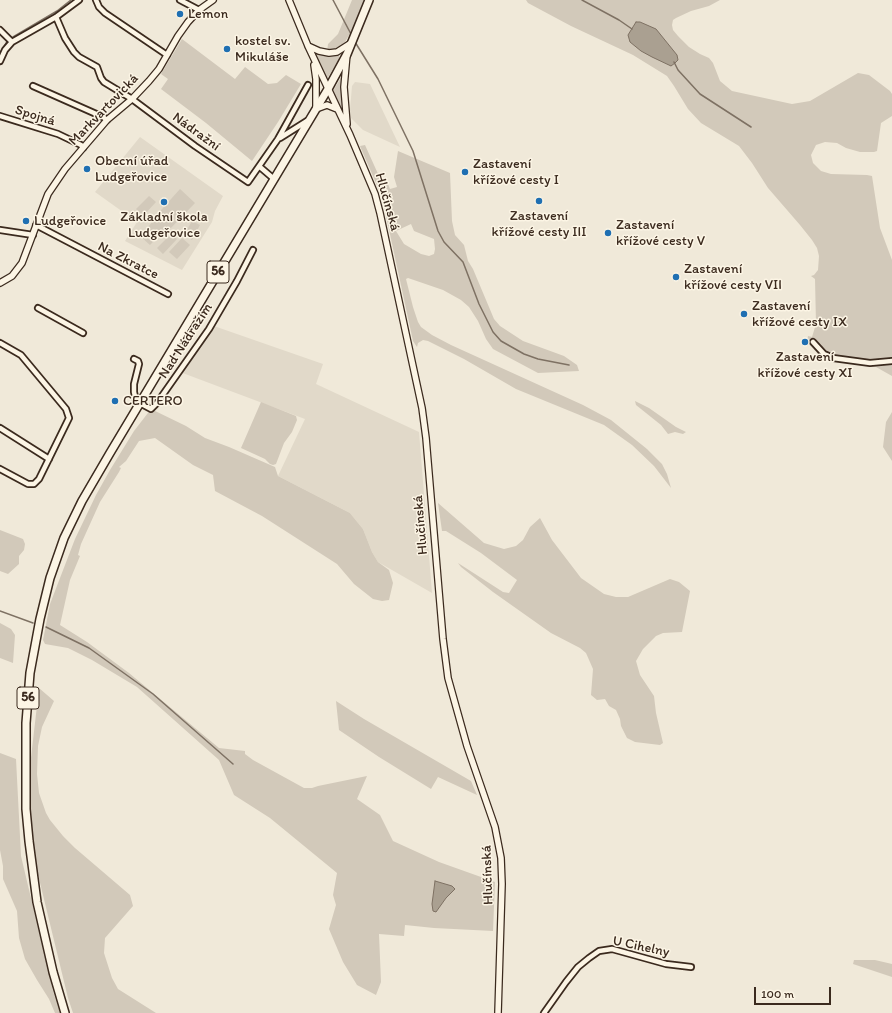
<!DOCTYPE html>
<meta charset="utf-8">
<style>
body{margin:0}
#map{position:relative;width:892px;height:1013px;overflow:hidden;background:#f0e9d9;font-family:Itim,sans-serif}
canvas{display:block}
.scale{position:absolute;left:754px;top:987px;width:77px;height:18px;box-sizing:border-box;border:2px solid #3b2a1e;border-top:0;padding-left:5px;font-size:12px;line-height:14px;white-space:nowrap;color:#3b2a1e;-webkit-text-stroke:3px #fcf5e5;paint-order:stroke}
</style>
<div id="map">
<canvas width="892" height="1013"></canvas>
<div class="scale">100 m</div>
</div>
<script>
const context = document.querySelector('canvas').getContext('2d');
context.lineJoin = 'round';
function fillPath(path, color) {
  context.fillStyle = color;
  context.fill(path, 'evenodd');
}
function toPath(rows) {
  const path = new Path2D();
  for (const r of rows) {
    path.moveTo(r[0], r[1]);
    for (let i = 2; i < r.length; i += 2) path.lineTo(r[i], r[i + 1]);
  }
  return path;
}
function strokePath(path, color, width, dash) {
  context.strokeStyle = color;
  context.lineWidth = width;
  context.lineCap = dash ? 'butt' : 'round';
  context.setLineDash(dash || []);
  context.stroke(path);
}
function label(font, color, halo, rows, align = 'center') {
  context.font = font + ' Itim,sans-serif';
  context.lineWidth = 3;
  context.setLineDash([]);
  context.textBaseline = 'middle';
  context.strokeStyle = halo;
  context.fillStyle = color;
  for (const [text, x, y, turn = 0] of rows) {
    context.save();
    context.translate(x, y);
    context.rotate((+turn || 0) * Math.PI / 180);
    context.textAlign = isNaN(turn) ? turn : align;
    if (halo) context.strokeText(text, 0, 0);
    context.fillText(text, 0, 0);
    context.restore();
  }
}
fillPath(toPath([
 [355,82,370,84,400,147,363,130,351,118,350,110,352,86],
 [140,137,223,196,215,211,212,222,182,270,125,241,137,222,95,192],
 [211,325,323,364,316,384,419,432,432,593,378,562,372,552,363,529,350,513,278,476,305,419,180,372]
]), '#e1d9c9');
fillPath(toPath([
 [352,0,365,0,352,30,345,42,341,46,337,49,327,52,328,44,338,34],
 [526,0,720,0,709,6,691,11,676,18,673,20,672,25,673,30,678,36,689,47,700,54,709,58,713,63,720,81,732,91,792,104,810,101,858,73,869,75,890,91,892,94,892,116,881,123,877,151,874,152,860,152,846,148,837,143,825,142,816,145,811,155,813,163,821,171,831,174,867,175,872,176,880,228,892,260,892,376,876,367,835,361,818,354,807,342,808,336,812,337,816,324,815,279,811,276,814,275,818,270,819,256,817,248,812,240,800,225,768,188,752,163,739,146,701,123,688,109,674,86,667,76,633,55,571,26,528,3],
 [182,39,235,79,245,67,268,84,277,83,286,75,301,84,278,122,252,161,206,123,161,89,168,79,161,74],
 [318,54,336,54,339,56,339,59,327,79,317,59,316,56],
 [343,74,343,106,341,107,333,91],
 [365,145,383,185,388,184,390,189,397,187,394,177,398,151,450,173,452,221,455,235,464,245,468,261,473,269,494,319,500,326,523,341,564,356,577,365,579,371,538,373,493,349,486,339,478,321,469,307,461,300,443,290,408,278,406,279,413,307,418,322,421,327,432,335,451,345,583,405,611,420,647,449,662,464,667,474,671,488,654,466,632,445,604,425,516,389,464,359,428,341,423,340,418,343,417,347,413,341,382,197,360,146],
 [411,224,414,231,434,239,435,249,434,254,429,256,421,254,404,244,396,231],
 [180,189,195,203,168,231,164,228,165,229,150,245,140,236,155,219,154,218],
 [149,196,156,202,143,216,136,209],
 [192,221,200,225,192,240,184,235],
 [171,234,177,239,163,254,157,248],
 [182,238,190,245,177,259,169,252],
 [635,401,649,408,676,427,686,432,683,434,675,432,668,434,661,425,636,405],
 [261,402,296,416,297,420,292,432,284,443,276,464,273,465,270,464,265,459,241,448],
 [151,409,186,426,205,438,229,447,275,467,278,476,350,513,363,529,372,552,378,562,389,570,393,583,389,600,382,601,373,599,354,584,337,564,262,516,215,491,213,475,193,465,155,438,139,441,126,461,119,467,121,468,119,472,100,502,81,544,78,555,80,556,70,580,60,625,87,642,129,673,219,748,245,751,245,754,253,760,304,788,312,788,318,786,367,776,357,799,380,815,393,841,439,862,495,882,493,931,434,928,405,925,404,936,379,934,381,982,376,995,357,985,343,962,329,929,336,905,333,895,337,873,270,818,234,795,219,760,137,687,92,660,68,648,45,644,43,640,50,604,75,539,96,495,110,470,134,431],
 [892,412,892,461,883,447,886,422],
 [438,503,484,543,504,549,516,546,523,540,530,527,540,518,552,540,581,578,604,594,616,597,628,597,670,579,679,582,690,591,682,632,663,633,656,636,643,649,636,661,640,675,654,696,656,713,663,743,660,745,635,742,627,738,621,726,620,719,616,710,609,706,605,699,597,700,591,695,593,669,586,653,580,648,551,633,493,592,461,567,458,563,503,592,509,593,517,580,481,553,446,531,442,531],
 [0,530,23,539,25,544,24,550,19,556,19,564,8,574,0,571],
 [0,623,11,629,15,635,13,663,0,658],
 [39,688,54,701,42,727,38,746,37,774,39,793,46,813,50,820,63,836,75,848,130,895,133,906,105,938,104,953,112,978,118,989,156,1013,73,1013,68,998,34,858,29,775],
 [336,701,364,719,471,781,477,795,438,777,431,789,379,757,339,730],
 [0,753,16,759,21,856,53,991,60,1013,55,1013,49,999,37,980,25,959,19,938,17,911,3,879,3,866,0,850],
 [854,960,875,960,892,964,892,977,853,964]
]), '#d2c9ba');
const water = toPath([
 [636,22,640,22,656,29,677,55,678,60,675,63,671,66,652,57,641,51,630,42,628,35,636,22],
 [435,881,452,886,455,889,446,898,436,912,433,911,432,904,435,881]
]);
fillPath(water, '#aaa091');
strokePath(water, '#7e7163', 1);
strokePath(toPath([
 [333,0,352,36],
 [582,0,619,20,632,29],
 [13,37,57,11,71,0],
 [355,42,378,79,413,151,438,231,444,242,463,262,479,304,493,332,501,341,524,354,538,359,569,365],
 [0,53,8,40],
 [674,62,678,70,700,94,751,127],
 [0,611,33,623],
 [46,627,89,648,153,694,233,764]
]), '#7e7163', 1.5);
const minor = toPath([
 [96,0,99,7,105,13,167,55],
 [180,0,199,10],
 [56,17,65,38,74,52,79,57,97,67,101,78,104,82,132,99,195,146,248,182,278,139,308,85],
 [0,30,12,42],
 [0,61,5,50,12,42,56,17,79,0],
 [33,86,103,117,107,120],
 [0,116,58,134,81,145,83,148],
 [280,138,307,121],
 [260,167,274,179],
 [36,225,168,294],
 [0,230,33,235],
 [38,308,83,333],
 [813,342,824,354,833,358,870,363,892,361],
 [0,343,21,355,66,409,69,418,39,479,34,484,28,484,0,469],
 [134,359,138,361,139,364,134,384,134,392,136,401,151,409,157,403,209,329,237,281,253,250],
 [0,428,49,459],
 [544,1013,566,982,578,967,589,958,599,951,612,949,666,964,691,967]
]);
const tertiary = toPath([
 [289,0,308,46,350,135,375,194,380,213,422,408,426,438,443,639,448,678,467,746,495,827,501,858,502,884,498,1013],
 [308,46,319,51,329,53,337,52,351,43],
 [314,65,316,79,316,109,327,105,337,109],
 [347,124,344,87,347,54],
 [0,283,12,276,22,263,48,194,65,169,107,120,132,99,149,81,159,69,178,36,188,22,199,10,213,0]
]);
const primary = toPath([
 [65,1013,53,972,37,902,29,841,26,809,26,723,30,673,40,619,50,578,64,538,82,501,110,453,328,89,347,54,369,0]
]);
strokePath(minor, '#3b2a1e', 8);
strokePath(tertiary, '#3b2a1e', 8);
strokePath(primary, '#3b2a1e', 10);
strokePath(minor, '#fcf5e5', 4.5);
strokePath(tertiary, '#fcf5e5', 5.5);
strokePath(primary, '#fcf5e5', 7);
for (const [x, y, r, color] of [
 [180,14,4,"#1f6fb2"],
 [227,49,4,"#1f6fb2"],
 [87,169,4,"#1f6fb2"],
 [465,172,4,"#1f6fb2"],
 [539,201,4,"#1f6fb2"],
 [164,202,4,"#1f6fb2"],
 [26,221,4,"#1f6fb2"],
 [608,233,4,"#1f6fb2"],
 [676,277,4,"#1f6fb2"],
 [744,314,4,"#1f6fb2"],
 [805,342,4,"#1f6fb2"],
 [115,401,4,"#1f6fb2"]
]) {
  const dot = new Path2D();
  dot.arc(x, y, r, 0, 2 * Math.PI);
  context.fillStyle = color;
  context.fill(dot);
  strokePath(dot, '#fcf5e5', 1.5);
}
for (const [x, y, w] of [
 [218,272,22],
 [28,698,22]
]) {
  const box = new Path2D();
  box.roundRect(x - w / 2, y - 11, w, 22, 3);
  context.fillStyle = '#fcf5e5';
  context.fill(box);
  strokePath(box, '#3b2a1e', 1);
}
label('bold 13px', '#3b2a1e', null, [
 ["56",218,272],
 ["56",28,698]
]);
label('14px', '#3b2a1e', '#fcf5e5', [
 ["Lemon",188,14],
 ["kostel sv.",235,41],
 ["Mikuláše",235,57],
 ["Obecní úřad",95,161],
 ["Ludgeřovice",95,177],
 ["Zastavení",473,164],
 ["křížové cesty I",473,180],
 ["Zastavení",539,216,"center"],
 ["křížové cesty III",539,232,"center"],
 ["Základní škola",164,217,"center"],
 ["Ludgeřovice",164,233,"center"],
 ["Ludgeřovice",34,221],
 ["Zastavení",616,225],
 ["křížové cesty V",616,241],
 ["Zastavení",684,269],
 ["křížové cesty VII",684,285],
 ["Zastavení",752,306],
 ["křížové cesty IX",752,322],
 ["Zastavení",805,357,"center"],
 ["křížové cesty XI",805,373,"center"],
 ["CERTERO",123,401]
], 'left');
label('14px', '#3b2a1e', '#fcf5e5', [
 ["Markvartovická",104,110,-46],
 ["Spojná",35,116,17],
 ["Nádražní",196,132,36],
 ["Hlučínská",387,202,74],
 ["Na Zkratce",128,261,27],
 ["Nad Nádražím",186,341,-57],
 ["Hlučínská",421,525,-95],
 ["Hlučínská",488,875,-92],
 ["U Cihelny",641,947,12]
]);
</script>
